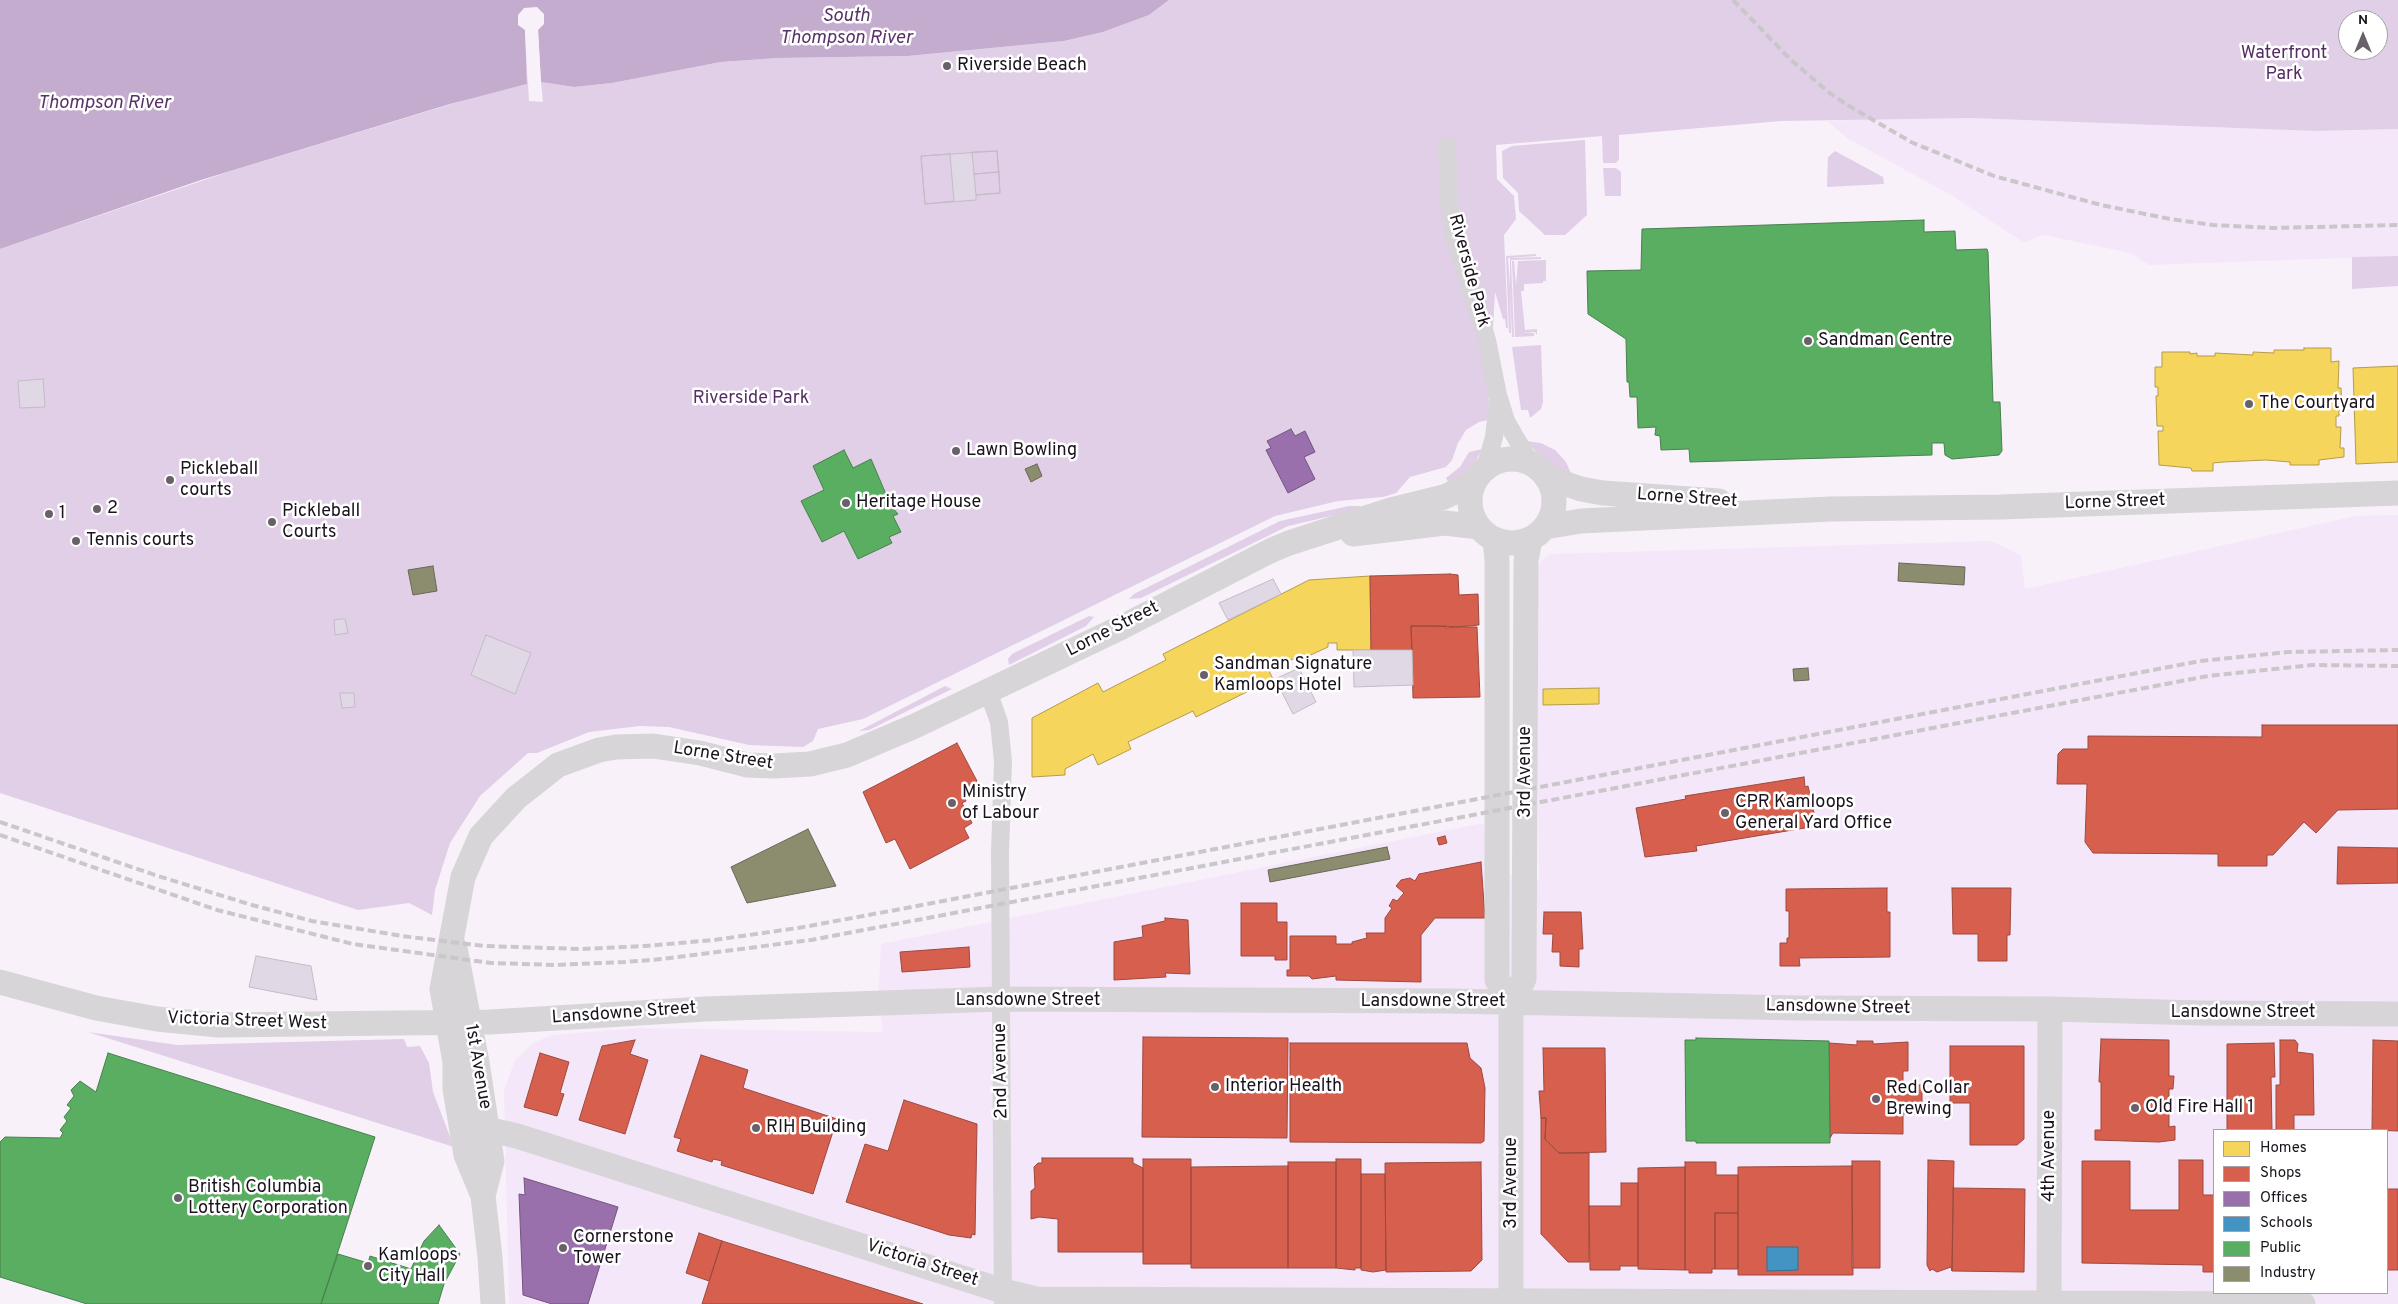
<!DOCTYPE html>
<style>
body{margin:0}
#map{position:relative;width:2398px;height:1304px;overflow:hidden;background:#f8f1fa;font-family:Overpass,sans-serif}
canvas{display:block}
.legend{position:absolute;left:2213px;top:1129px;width:175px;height:165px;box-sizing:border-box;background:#fff;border:1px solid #a3a1a5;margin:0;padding:6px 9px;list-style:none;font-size:15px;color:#1a131d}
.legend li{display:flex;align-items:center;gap:10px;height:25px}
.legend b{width:25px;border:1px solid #a3a1a5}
.north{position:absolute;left:2338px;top:10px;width:50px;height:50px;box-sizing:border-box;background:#fff;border:1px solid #a3a1a5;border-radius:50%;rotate:0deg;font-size:14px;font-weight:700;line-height:20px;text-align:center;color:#1a131d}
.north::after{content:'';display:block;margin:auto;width:18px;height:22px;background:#68616a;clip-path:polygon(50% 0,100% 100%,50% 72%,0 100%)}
</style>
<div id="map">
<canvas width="2398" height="1304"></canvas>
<ul class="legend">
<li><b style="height:14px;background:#f6d55c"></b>Homes</li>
<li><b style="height:14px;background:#d6604d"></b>Shops</li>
<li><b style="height:14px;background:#9970ab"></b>Offices</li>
<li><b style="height:14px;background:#4393c3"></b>Schools</li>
<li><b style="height:14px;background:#5aae61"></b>Public</li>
<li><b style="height:14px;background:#8c8c6e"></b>Industry</li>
</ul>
<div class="north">N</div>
</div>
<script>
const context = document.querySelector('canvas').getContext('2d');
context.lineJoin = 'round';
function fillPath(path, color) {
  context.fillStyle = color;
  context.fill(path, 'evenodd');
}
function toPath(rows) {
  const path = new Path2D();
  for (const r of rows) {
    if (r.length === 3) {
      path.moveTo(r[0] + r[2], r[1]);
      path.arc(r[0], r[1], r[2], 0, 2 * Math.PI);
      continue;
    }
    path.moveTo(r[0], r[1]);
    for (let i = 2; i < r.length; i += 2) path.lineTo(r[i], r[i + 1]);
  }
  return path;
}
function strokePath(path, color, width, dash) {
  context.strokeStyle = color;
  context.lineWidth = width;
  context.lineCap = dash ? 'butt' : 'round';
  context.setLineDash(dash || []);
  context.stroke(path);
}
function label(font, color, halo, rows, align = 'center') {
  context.font = font + ' Overpass,sans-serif';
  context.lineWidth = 5;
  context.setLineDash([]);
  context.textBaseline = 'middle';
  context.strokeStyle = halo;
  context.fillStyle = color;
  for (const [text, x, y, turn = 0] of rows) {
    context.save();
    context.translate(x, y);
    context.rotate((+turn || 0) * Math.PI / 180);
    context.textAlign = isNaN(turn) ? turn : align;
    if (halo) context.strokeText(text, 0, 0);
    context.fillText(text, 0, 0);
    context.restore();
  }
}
fillPath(toPath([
 [1905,118,1970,118,2316,131,2398,129,2398,256,2149,265,2130,253,2043,235,2024,243,1951,195,1847,138,1827,121],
 [2398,515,2398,1304,509,1304,504,1090,515,1060,533,1043,552,1035,640,1028,883,1032,878,1002,881,944,1483,823,1491,875,1493,877,1525,873,1539,881,1537,746,1538,564,1550,554,1991,541,2021,555,2025,589,2356,516],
 [2214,1130,2387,1130,2387,1293,2214,1293]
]), '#f5e7fa');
fillPath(toPath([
 [1169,0,2398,0,2398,129,2316,131,1970,118,1781,121,1619,135,1619,159,1616,163,1603,163,1602,136,1496,145,1497,179,1514,196,1516,219,1504,235,1508,328,1506,328,1505,319,1503,319,1495,292,1488,420,1479,422,1466,430,1458,443,1452,460,1446,467,1410,477,1396,493,1383,497,1338,501,1275,516,863,719,818,729,813,741,803,747,749,745,669,727,640,726,589,732,537,753,528,753,480,796,450,843,435,890,432,915,409,903,358,910,0,793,0,249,231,171,468,99,527,84,525,30,529,101,543,102,541,82,574,87,612,83,721,62,778,58,908,56,1064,41,1103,32,1149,15],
 [2348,20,2378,20,2378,50,2348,50],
 [1585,140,1587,215,1565,235,1545,235,1519,211,1518,193,1503,178,1502,151,1512,146],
 [1835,151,1883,177,1884,184,1827,187,1828,157],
 [1603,168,1616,168,1621,172,1621,196,1605,196],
 [1536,254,1536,256,1508,258,1510,287,1510,258,1541,257,1541,259,1511,260,1514,337,1512,337,1510,287,1511,333,1509,333,1506,256],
 [2398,256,2398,286,2352,289,2352,257],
 [1546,260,1546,281,1543,281,1543,283,1524,284,1524,291,1521,291,1525,330,1537,329,1537,335,1535,332,1523,332,1534,333,1534,336,1515,337,1512,261,1514,261,1516,285,1518,261],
 [1541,345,1543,402,1541,409,1530,418,1528,410,1521,410,1512,347],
 [1526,441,1541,443,1555,450,1566,462,1574,480,1544,461],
 [1483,449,1470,470,1450,485,1446,478,1460,467,1469,452],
 [1349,506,1360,506,1361,509,1288,526,1141,598,1129,599,1134,594,1280,521],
 [1089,616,1094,617,1086,626,1009,665,1008,659,1012,654],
 [945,686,952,689,869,730,859,731],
 [88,1032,177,1045,404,1039,407,1047,420,1046,429,1063,433,1092,454,1147]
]), '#e0cfe7');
fillPath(toPath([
 [0,0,1169,0,1149,15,1103,32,1064,41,908,56,778,58,721,62,612,83,574,87,541,82,538,30,525,30,527,84,450,104,201,180,0,249]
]), '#c3accd');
fillPath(toPath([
 [537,7,544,14,544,24,538,30,541,84,539,82,536,34,531,37,528,35,528,86,525,30,518,25,518,15,524,8]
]), '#f8f1fa');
const homes = toPath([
 [2304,348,2331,348,2331,362,2339,361,2338,388,2341,388,2342,411,2339,411,2339,416,2336,416,2336,427,2341,427,2340,448,2344,448,2344,457,2319,460,2319,465,2290,465,2290,462,2266,460,2223,462,2213,463,2213,471,2192,471,2191,468,2159,465,2158,431,2163,431,2163,426,2157,426,2156,396,2158,396,2158,387,2155,387,2155,367,2162,367,2162,352,2190,352,2190,354,2197,353,2197,356,2215,356,2215,353,2253,355,2253,352,2274,353,2274,350,2304,350,2304,348],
 [2398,366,2398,462,2356,464,2353,368,2398,366],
 [1370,576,1371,650,1337,650,1337,643,1328,643,1328,647,1304,658,1303,654,1269,671,1273,679,1196,717,1193,711,1128,742,1131,749,1098,765,1093,754,1065,769,1065,775,1032,777,1032,718,1098,683,1103,692,1166,660,1163,654,1309,580,1370,576],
 [1599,688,1599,704,1543,705,1543,689,1599,688]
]);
fillPath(homes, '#f6d55c');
strokePath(homes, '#b49b49', 1);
const shops = toPath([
 [1450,574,1458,575,1459,595,1478,594,1479,625,1446,628,1446,626,1411,626,1412,650,1371,650,1370,576,1450,574],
 [1411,626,1477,627,1480,697,1413,698,1411,626],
 [2262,725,2398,725,2398,809,2338,810,2316,833,2304,822,2273,855,2267,855,2267,866,2218,866,2218,854,2093,853,2085,842,2087,784,2057,784,2058,754,2063,749,2088,749,2088,736,2262,737,2262,725],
 [957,743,977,781,971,784,976,793,964,796,966,801,962,803,972,823,964,828,969,838,910,869,895,839,886,843,863,792,957,743],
 [1804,777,1805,787,1808,786,1817,826,1696,846,1697,851,1645,857,1636,808,1686,799,1685,796,1804,777],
 [1445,836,1447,843,1439,845,1437,838,1445,836],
 [2338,847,2398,848,2398,883,2337,884,2338,847],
 [1481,862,1485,918,1435,918,1421,935,1421,982,1336,980,1336,976,1312,979,1309,976,1287,976,1287,970,1290,970,1290,936,1336,936,1336,944,1352,944,1352,942,1367,938,1366,933,1385,933,1385,918,1392,908,1389,906,1393,899,1397,901,1404,893,1396,886,1401,880,1410,878,1415,881,1419,874,1481,862],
 [1887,888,1887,912,1890,912,1890,957,1799,958,1800,966,1780,966,1780,943,1787,943,1787,938,1789,938,1789,911,1786,911,1786,889,1887,888],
 [1952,888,2011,888,2010,935,2007,935,2007,961,1978,961,1978,934,1953,934,1952,888],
 [1241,903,1277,903,1277,922,1287,922,1287,960,1275,960,1275,956,1241,956,1241,903],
 [1544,912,1581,912,1583,949,1579,949,1579,967,1560,966,1560,952,1552,952,1553,934,1543,934,1544,912],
 [1165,918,1188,920,1190,974,1165,973,1166,977,1114,980,1114,942,1143,937,1142,926,1165,921,1165,918],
 [969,947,970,967,902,972,900,952,969,947],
 [1143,1037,1288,1038,1287,1138,1142,1137,1143,1037],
 [2101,1039,2169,1040,2169,1076,2174,1076,2173,1089,2169,1089,2169,1127,2175,1126,2175,1140,2159,1142,2095,1140,2095,1130,2101,1130,2101,1082,2099,1082,2101,1039],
 [635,1040,630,1054,648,1060,625,1134,579,1120,602,1046,635,1040],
 [2280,1040,2295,1040,2298,1044,2297,1052,2313,1054,2314,1115,2294,1115,2294,1130,2276,1130,2276,1085,2280,1085,2280,1040],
 [2373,1040,2398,1041,2398,1131,2372,1130,2373,1040],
 [1857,1041,1873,1041,1873,1044,1908,1042,1908,1071,1903,1071,1903,1085,1922,1085,1922,1114,1903,1114,1903,1134,1833,1133,1830,1138,1829,1043,1857,1045,1857,1041],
 [1290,1043,1467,1043,1470,1058,1481,1068,1485,1088,1484,1141,1481,1143,1290,1142,1290,1043],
 [2274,1043,2275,1077,2271,1077,2272,1130,2227,1130,2227,1044,2274,1043],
 [1950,1046,2024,1046,2024,1139,2017,1145,1970,1145,1970,1103,1950,1103,1950,1046],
 [1543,1048,1605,1048,1606,1152,1559,1153,1545,1139,1546,1118,1541,1118,1539,1091,1544,1091,1543,1048],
 [540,1053,569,1062,560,1093,564,1094,557,1116,524,1107,540,1053],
 [701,1055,748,1070,743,1088,837,1119,813,1194,721,1165,722,1161,713,1159,712,1162,677,1151,681,1139,674,1137,701,1055],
 [904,1100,977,1124,975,1235,972,1234,971,1238,949,1235,846,1202,865,1144,888,1151,904,1100],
 [1541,1118,1546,1118,1545,1139,1559,1153,1589,1153,1589,1262,1568,1262,1541,1234,1541,1118],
 [1042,1158,1133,1158,1133,1163,1143,1168,1143,1252,1058,1252,1058,1219,1039,1217,1031,1219,1031,1191,1035,1188,1034,1167,1038,1163,1042,1163,1042,1158],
 [1143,1159,1191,1159,1191,1264,1143,1264,1143,1159],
 [1336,1159,1361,1159,1361,1268,1355,1268,1355,1270,1336,1268,1336,1159],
 [1928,1160,1954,1161,1952,1271,1951,1267,1937,1272,1932,1269,1930,1271,1927,1265,1928,1160],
 [2179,1160,2203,1160,2203,1195,2214,1195,2214,1272,2203,1272,2203,1265,2082,1263,2082,1161,2130,1161,2130,1210,2179,1210,2179,1160],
 [1852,1161,1880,1161,1880,1268,1852,1268,1852,1161],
 [1288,1162,1336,1162,1336,1268,1288,1268,1288,1162],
 [1481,1162,1482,1260,1471,1271,1386,1272,1385,1163,1481,1162],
 [1685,1162,1716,1162,1716,1175,1738,1175,1738,1213,1715,1213,1715,1269,1712,1269,1712,1273,1689,1273,1689,1270,1685,1270,1685,1162],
 [1288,1166,1288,1268,1191,1268,1191,1167,1288,1166],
 [1852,1166,1853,1275,1738,1275,1738,1167,1852,1166],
 [1685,1167,1685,1270,1638,1269,1638,1168,1685,1167],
 [1361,1174,1385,1174,1386,1270,1373,1272,1361,1270,1361,1174],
 [1621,1183,1638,1183,1638,1266,1620,1266,1620,1270,1590,1270,1589,1206,1621,1206,1621,1183],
 [1953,1188,2025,1189,2024,1272,1952,1271,1953,1188],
 [2387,1189,2398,1189,2398,1270,2387,1270,2387,1189],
 [1715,1213,1738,1213,1738,1269,1715,1269,1715,1213],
 [699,1233,722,1241,709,1281,686,1273,699,1233],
 [722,1241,923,1304,702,1304,722,1241]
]);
fillPath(shops, '#d6604d');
strokePath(shops, '#9e493f', 1);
const offices = toPath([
 [1291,429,1295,436,1305,431,1315,452,1304,457,1315,479,1288,493,1266,450,1271,448,1267,441,1291,429],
 [524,1178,618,1207,588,1304,552,1304,523,1295,519,1194,525,1195,524,1178]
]);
fillPath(offices, '#9970ab');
strokePath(offices, '#735480', 1);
const schools = toPath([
 [1767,1247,1798,1247,1798,1270,1767,1271,1767,1247]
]);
fillPath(schools, '#4393c3');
strokePath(schools, '#376d91', 1);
const public = toPath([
 [1924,220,1924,232,1955,231,1956,250,1987,249,1988,252,1993,402,2000,402,2002,451,1999,455,1952,459,1945,455,1944,443,1932,443,1932,455,1690,462,1689,449,1661,450,1660,436,1655,435,1656,427,1638,428,1637,397,1630,397,1629,382,1627,382,1626,339,1588,314,1587,271,1641,270,1642,229,1924,220],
 [844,450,853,468,871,459,891,506,898,514,893,516,901,532,889,537,892,543,858,559,844,531,822,542,801,501,824,490,813,466,844,450],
 [1696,1038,1829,1041,1830,1143,1696,1143,1696,1141,1686,1141,1685,1040,1696,1040,1696,1038],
 [108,1053,375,1137,321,1304,87,1304,0,1277,0,1142,5,1137,60,1138,63,1133,60,1130,67,1121,64,1117,71,1108,67,1105,74,1096,71,1090,80,1081,96,1092,108,1053],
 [439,1225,460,1254,444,1284,438,1304,321,1304,338,1254,368,1263,370,1256,411,1269,424,1241,439,1225]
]);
fillPath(public, '#5aae61');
strokePath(public, '#47804d', 1);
const industry = toPath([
 [1037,464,1042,476,1031,482,1025,469,1037,464],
 [1899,563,1965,567,1964,585,1898,581,1899,563],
 [433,566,437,591,413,595,408,570,433,566],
 [1808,668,1809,680,1794,681,1793,669,1808,668],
 [808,829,836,886,747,903,731,867,808,829],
 [1387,847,1390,859,1270,882,1268,870,1387,847]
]);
fillPath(industry, '#8c8c6e');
strokePath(industry, '#6a6856', 1);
const building = toPath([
 [997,151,1000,193,976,195,976,200,925,204,921,156,997,151],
 [997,151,999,172,974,174,972,152,997,151],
 [950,154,954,201,925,204,921,156,950,154],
 [999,172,1000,193,976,195,974,174,999,172],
 [43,379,45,407,20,408,18,381,43,379],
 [1273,579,1281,594,1228,620,1219,603,1273,579],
 [340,619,345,619,348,633,335,635,334,620,340,619],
 [486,635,531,653,515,694,471,675,486,635],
 [1353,650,1412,650,1413,685,1354,687,1353,650],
 [1299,668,1316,702,1293,714,1275,679,1299,668],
 [340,693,354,693,355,707,342,708,340,693],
 [256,956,311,966,317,1000,249,987,256,956]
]);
fillPath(building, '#e1d8e5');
strokePath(building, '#c3bcc6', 1);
strokePath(toPath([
 [1447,146,1449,202,1454,235,1487,340,1498,395,1506,421,1531,464],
 [1485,469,1494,437,1498,403],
 [988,691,999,722,1003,761,1000,853,1003,1304]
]), '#d7d5d7', 18);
strokePath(toPath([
 [1512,501,42],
 [1546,477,1581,489,1603,493,1719,501],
 [1545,527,1581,521,1831,509,2000,507,2398,493],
 [1353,534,1445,523,1479,527],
 [1495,539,1497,560,1497,980,1511,1002],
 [455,948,477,1062,492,1161,483,1196],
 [0,982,96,1008,157,1019,218,1025,490,1022,705,1009,1001,999,1448,1001,1800,1008,2050,1009,2200,1013,2398,1014],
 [455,1062,466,1087,471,1119,478,1127,517,1136,1003,1291,1036,1299,2303,1304],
 [493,1304,490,1257,483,1196,466,1155,455,1089,455,1062,442,989,463,877,481,836,516,798,558,765,599,750,616,747,653,746,700,753,747,765,774,766,810,764,847,755,915,726,1122,627,1270,551,1289,543,1391,510,1444,497,1474,483],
 [1511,1304,1511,1002,1524,979,1526,561,1530,539],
 [2049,1304,2050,1009]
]), '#d7d5d7', 25);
strokePath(toPath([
 [1733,0,1791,60,1831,94,1849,106,1911,142,1994,176,2101,205,2170,219,2213,225,2274,228,2398,225],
 [0,822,158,876,252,905,312,921,402,936,484,946,582,949,645,946,714,940,798,928,901,909,2200,661,2288,652,2398,650],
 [0,835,217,910,353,944,491,963,555,965,625,962,662,959,811,940,2208,676,2312,665,2398,666]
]), '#c9c7ca', 4, [8, 4]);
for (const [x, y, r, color] of [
 [947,66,5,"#68616a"],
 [1808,341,5,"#68616a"],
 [2249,404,5,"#68616a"],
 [956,451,5,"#68616a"],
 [170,480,5,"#68616a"],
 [846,503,5,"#68616a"],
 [97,509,5,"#68616a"],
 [49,514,5,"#68616a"],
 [272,522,5,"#68616a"],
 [76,541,5,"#68616a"],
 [1204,675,5,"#68616a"],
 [952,803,5,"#68616a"],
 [1725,813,5,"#68616a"],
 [1215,1087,5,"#68616a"],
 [1876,1099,5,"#68616a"],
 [2135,1108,5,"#68616a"],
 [756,1128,5,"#68616a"],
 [178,1198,5,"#68616a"],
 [563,1248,5,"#68616a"],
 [368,1266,5,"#68616a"]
]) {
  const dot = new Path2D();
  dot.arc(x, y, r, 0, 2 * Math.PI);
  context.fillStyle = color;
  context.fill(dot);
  strokePath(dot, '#fff', 2);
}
label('18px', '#552d65', '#fff', [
 ["Waterfront",2284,54],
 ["Park",2284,75],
 ["Riverside Park",751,399]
]);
label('18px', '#1a131d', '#fff', [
 ["Riverside Beach",957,66],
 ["Sandman Centre",1818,341],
 ["The Courtyard",2259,404],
 ["Lawn Bowling",966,451],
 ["Pickleball",180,470],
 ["courts",180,491],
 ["Heritage House",856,503],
 ["2",107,509],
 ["Pickleball",282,512],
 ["Courts",282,533],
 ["1",59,514],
 ["Tennis courts",86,541],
 ["Sandman Signature",1214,665],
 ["Kamloops Hotel",1214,686],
 ["Ministry",962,793],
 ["of Labour",962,814],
 ["CPR Kamloops",1735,803],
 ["General Yard Office",1735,824],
 ["Interior Health",1225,1087],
 ["Red Collar",1886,1089],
 ["Brewing",1886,1110],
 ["Old Fire Hall 1",2145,1108],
 ["RIH Building",766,1128],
 ["British Columbia",188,1188],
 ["Lottery Corporation",188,1209],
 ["Cornerstone",573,1238],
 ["Tower",573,1259],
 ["Kamloops",378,1256],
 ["City Hall",378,1277]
], 'left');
label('18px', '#1a131d', '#fff', [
 ["Riverside Park",1468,271,75],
 ["Lorne Street",1687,499,4],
 ["Lorne Street",2115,503,-2],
 ["Lorne Street",1113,630,-27],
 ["Lorne Street",723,757,9],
 ["3rd Avenue",1526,772,-90],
 ["Lansdowne Street",1028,1001],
 ["Lansdowne Street",1433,1002],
 ["Lansdowne Street",1838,1008,1],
 ["Lansdowne Street",2243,1013],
 ["Lansdowne Street",624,1014,-4],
 ["Victoria Street West",247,1022,2],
 ["1st Avenue",477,1067,80],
 ["2nd Avenue",1002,1071,-91],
 ["4th Avenue",2050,1156,-90],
 ["3rd Avenue",1512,1183,-90],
 ["Victoria Street",922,1264,18]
]);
label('italic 19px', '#593169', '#fff', [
 ["South",846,17],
 ["Thompson River",846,39],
 ["Thompson River",104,104]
]);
</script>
